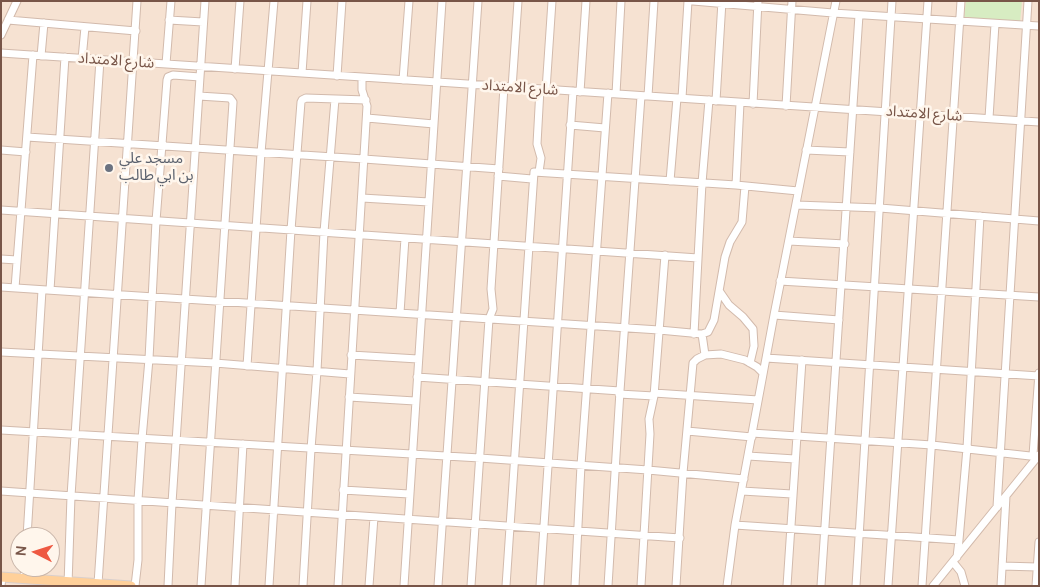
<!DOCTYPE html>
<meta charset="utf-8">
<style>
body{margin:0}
#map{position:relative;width:1040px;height:587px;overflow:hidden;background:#fef1e4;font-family:Manrope,sans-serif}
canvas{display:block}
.frame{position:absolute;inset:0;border:2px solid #785548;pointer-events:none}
.north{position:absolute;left:10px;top:527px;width:50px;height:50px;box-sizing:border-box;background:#fff6ec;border:1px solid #c9b6aa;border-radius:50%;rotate:275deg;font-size:14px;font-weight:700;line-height:20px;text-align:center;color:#785548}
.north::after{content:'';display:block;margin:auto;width:18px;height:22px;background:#ee5942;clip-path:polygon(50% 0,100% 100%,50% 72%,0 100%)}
</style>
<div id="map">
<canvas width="1040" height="587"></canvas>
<div class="frame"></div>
<div class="north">N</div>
</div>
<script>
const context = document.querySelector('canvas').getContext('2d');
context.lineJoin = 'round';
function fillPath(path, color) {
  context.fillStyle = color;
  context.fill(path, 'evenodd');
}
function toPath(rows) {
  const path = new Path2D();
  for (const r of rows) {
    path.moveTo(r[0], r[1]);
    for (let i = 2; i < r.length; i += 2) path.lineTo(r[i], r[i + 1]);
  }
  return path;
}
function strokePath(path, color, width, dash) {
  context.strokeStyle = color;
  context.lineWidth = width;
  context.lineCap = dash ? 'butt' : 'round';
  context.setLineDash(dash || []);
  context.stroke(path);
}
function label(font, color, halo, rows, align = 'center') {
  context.font = font + ' Manrope,"Noto Sans Arabic",sans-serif';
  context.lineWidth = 5;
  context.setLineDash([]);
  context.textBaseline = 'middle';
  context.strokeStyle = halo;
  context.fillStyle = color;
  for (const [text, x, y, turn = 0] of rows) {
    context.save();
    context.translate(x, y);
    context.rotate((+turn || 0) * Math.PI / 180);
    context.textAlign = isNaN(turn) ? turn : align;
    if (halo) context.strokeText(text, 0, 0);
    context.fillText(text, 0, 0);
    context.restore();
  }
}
fillPath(toPath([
 [1,1,1039,1,1039,586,1,586],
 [20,537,50,537,50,567,20,567]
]), '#f6e2d2');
fillPath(toPath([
 [966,1,1022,1,1020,22,964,18]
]), '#d7ecc2');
const minor = toPath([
 [693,1,833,13,1039,26],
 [8,20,136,31],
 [169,20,203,22],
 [1,35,17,1],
 [1,53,1039,122],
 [41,56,44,23],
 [82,59,85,27],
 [166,64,171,1],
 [235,69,240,1],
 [302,73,307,1],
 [337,76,342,1],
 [403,80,409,1],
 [512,88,518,1],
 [546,90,552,1],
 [580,92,586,1],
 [616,94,621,1],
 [199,96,230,98,233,102,201,586],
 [648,96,654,1],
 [682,98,688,1],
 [716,101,722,1],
 [753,104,758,1],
 [786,106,792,1],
 [367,118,434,124],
 [989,118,995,24],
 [570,125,605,128],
 [27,137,364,159,499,169],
 [1,150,26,152],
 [806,150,850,152],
 [539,172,541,158,537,144,540,89],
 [498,176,532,179],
 [670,181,677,98],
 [736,185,740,103],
 [362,198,429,202],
 [796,205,880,208,1039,221],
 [1,210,698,258],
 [789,241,845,244],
 [1,259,17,260],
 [780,281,1039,297],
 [1,287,659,330,702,334,708,332,714,320,725,257,730,242,742,222,745,186],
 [15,288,33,55],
 [50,290,65,57],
 [720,292,729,305,743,317,753,329,754,346,750,363],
 [400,313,405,238],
 [774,315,839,320],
 [694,334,702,183,709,100],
 [702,334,705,355],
 [1,352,215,363,350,374],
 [351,355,418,359],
 [766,358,1039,376],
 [247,366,261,153,274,1],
 [417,377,620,391],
 [654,393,758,400],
 [619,394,654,396],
 [349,397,415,401],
 [1,430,480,458,648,470,744,479],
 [687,431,752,437],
 [752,433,932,445,1039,457],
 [1033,455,1039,373],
 [748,456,795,459],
 [343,490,409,494],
 [1,491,680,538],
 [742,491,792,494],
 [997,507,1028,1],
 [735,525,959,540,957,557],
 [27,537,42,290],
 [959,540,967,448,980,216],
 [953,562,961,572,965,586],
 [1002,566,1037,567],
 [24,578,25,567],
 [98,584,137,1],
 [68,585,71,496,100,60],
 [1,586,2,577],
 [135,586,138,560,138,500,142,439,149,359,156,221,167,80,168,77,173,75,200,77],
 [168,586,172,503,205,1],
 [235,586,243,444],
 [269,586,291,230,301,102,302,100,306,98,366,100],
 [303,586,311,449,317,371,324,232,335,99],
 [338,586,367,106,362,90,362,77],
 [369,586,374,517],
 [404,586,442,1],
 [438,586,478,1],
 [471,586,489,319,493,309,491,289,504,87],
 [506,586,534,172,736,185,798,191],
 [540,586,573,91],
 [575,586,581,465,608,93],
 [608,586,620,391,641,96],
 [641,586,650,434,649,419,654,396,665,255],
 [676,586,683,473,693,363,697,359,705,355,721,354,745,360,757,367,763,373],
 [727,586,735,525,774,315,836,1],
 [787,586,802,360],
 [821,586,859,15],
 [856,586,892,1],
 [888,586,928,1],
 [922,586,961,1],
 [933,586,1039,455],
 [1001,586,1006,496],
 [1036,586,1039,542]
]);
const major = toPath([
 [1,577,131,586]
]);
strokePath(minor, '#d2baac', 9);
strokePath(major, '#d9cfcc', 11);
strokePath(minor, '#fff', 7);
strokePath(major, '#ffd09a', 9);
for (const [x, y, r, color] of [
 [109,168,5,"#6b7280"]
]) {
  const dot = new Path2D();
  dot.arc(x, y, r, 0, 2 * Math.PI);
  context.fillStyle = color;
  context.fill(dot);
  strokePath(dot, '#fff6ec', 2);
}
label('15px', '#785548', '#fff6ec', [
 ["شارع الامتداد",116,61,4],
 ["شارع الامتداد",520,88,4],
 ["شارع الامتداد",924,114,4]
]);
label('15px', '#5b616d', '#fff6ec', [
 ["مسجد علي",119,159],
 ["بن ابي طالب",119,176]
], 'left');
</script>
